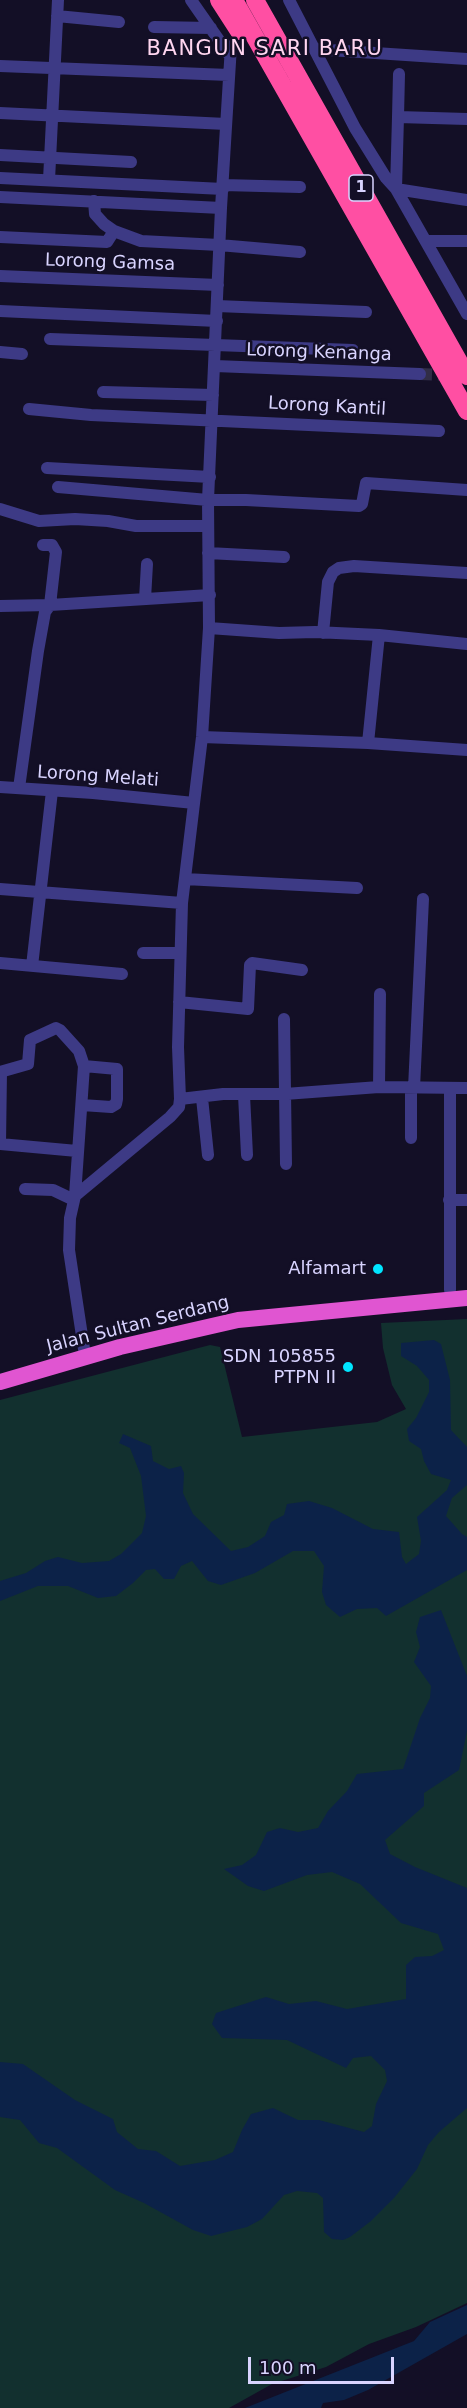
<!DOCTYPE html>
<style>
body{margin:0}
#map{position:relative;width:467px;height:2408px;overflow:hidden;background:#130f26;font-family:"DejaVu Sans",sans-serif}
canvas{display:block}
.scale{position:absolute;left:248px;top:2357px;width:146px;height:27px;box-sizing:border-box;border:3px solid #d9d4ff;border-top:0;padding-left:8px;font-size:18px;line-height:21px;white-space:nowrap;color:#d9d4ff;-webkit-text-stroke:4px #130f26;paint-order:stroke}
</style>
<div id="map">
<canvas width="467" height="2408"></canvas>
<div class="scale">100 m</div>
</div>
<script>
const context = document.querySelector('canvas').getContext('2d');
context.lineJoin = 'round';
function fillPath(path, color) {
  context.fillStyle = color;
  context.fill(path, 'evenodd');
}
function toPath(rows) {
  const path = new Path2D();
  for (const r of rows) {
    path.moveTo(r[0], r[1]);
    for (let i = 2; i < r.length; i += 2) path.lineTo(r[i], r[i + 1]);
  }
  return path;
}
function strokePath(path, color, width, dash) {
  context.strokeStyle = color;
  context.lineWidth = width;
  context.lineCap = dash ? 'butt' : 'round';
  context.setLineDash(dash || []);
  context.stroke(path);
}
function label(font, color, halo, rows, align = 'center') {
  context.font = font + ' "DejaVu Sans",sans-serif';
  context.lineWidth = 5;
  context.setLineDash([]);
  context.textBaseline = 'middle';
  context.strokeStyle = halo;
  context.fillStyle = color;
  for (const [text, x, y, turn = 0] of rows) {
    context.save();
    context.translate(x, y);
    context.rotate((+turn || 0) * Math.PI / 180);
    context.textAlign = isNaN(turn) ? turn : align;
    if (halo) context.strokeText(text, 0, 0);
    context.fillText(text, 0, 0);
    context.restore();
  }
}
fillPath(toPath([
 [467,1319,467,2303,416,2327,369,2344,326,2367,272,2384,229,2408,0,2408,0,1400,210,1345,220,1347,242,1437,377,1422,406,1409,392,1385,383,1348,381,1323]
]), '#12302f');
fillPath(toPath([
 [434,1340,441,1344,450,1380,451,1430,467,1447,467,1485,452,1498,446,1516,462,1534,467,1537,467,1570,386,1616,377,1608,357,1609,340,1617,326,1605,322,1592,324,1566,314,1551,293,1551,255,1573,221,1585,208,1581,192,1561,181,1566,174,1579,164,1579,155,1569,146,1570,133,1583,116,1596,98,1598,68,1586,38,1586,0,1601,0,1581,26,1573,45,1561,58,1557,82,1563,109,1561,121,1554,142,1533,146,1516,141,1476,130,1448,119,1443,123,1434,151,1446,153,1461,169,1469,181,1466,184,1473,183,1493,193,1514,231,1551,248,1547,265,1536,271,1522,284,1515,287,1504,309,1501,332,1508,373,1529,399,1532,402,1557,406,1564,419,1554,421,1541,417,1517,447,1490,451,1480,431,1474,424,1461,421,1449,409,1441,407,1429,416,1418,429,1392,429,1380,417,1366,401,1356,401,1343],
 [441,1610,467,1676,467,1731,459,1770,424,1793,424,1806,385,1840,390,1854,415,1867,467,1888,467,2108,439,2132,428,2145,417,2169,394,2198,371,2221,350,2237,343,2240,332,2239,324,2232,323,2198,317,2193,297,2191,284,2195,262,2219,247,2227,211,2236,193,2230,144,2203,115,2190,57,2148,39,2143,20,2120,0,2117,0,2062,23,2064,75,2100,113,2119,117,2132,138,2149,156,2151,180,2166,215,2160,233,2152,242,2130,251,2114,273,2108,298,2120,319,2120,364,2132,372,2126,376,2104,387,2081,385,2070,371,2056,353,2058,346,2068,287,2040,222,2038,212,2024,216,2013,266,1997,289,2004,316,2001,347,2009,406,1999,406,1965,415,1957,432,1956,444,1950,438,1934,401,1923,360,1884,332,1872,307,1875,264,1891,248,1886,224,1869,242,1865,256,1855,267,1832,280,1828,298,1832,318,1828,328,1811,347,1791,357,1774,403,1769,420,1718,430,1698,431,1686,414,1662,420,1647,416,1632,420,1617],
 [467,2305,467,2334,368,2390,344,2400,323,2403,321,2408,245,2408,414,2341,430,2322]
]), '#0c2248');
strokePath(toPath([
 [420,374,451,375]
]), '#312d47', 12, [12, 6]);
strokePath(toPath([
 [191,0,230,56],
 [289,0,355,128,386,178,396,189,467,314],
 [57,16,119,22],
 [154,27,211,28],
 [314,49,467,59],
 [0,66,229,75],
 [399,74,398,117,467,119],
 [0,113,226,124],
 [0,155,131,162],
 [0,178,223,189],
 [49,180,58,0],
 [223,185,300,187],
 [396,189,398,117],
 [396,189,467,200],
 [0,197,221,208],
 [94,201,95,214,104,224,114,231,141,241,219,245,300,252],
 [0,237,107,242,114,231],
 [426,241,467,241],
 [0,276,218,285],
 [217,306,366,312],
 [0,311,217,321],
 [50,339,353,350],
 [0,352,22,354],
 [215,366,420,374],
 [103,392,213,395],
 [29,409,91,415,439,431],
 [47,468,210,477],
 [58,487,208,500,246,500,359,506,362,504,366,483,467,490],
 [0,509,39,521,75,519,108,521,136,526,208,526],
 [208,553,284,557],
 [145,599,147,564],
 [0,606,50,605,210,595],
 [209,628,279,633,315,632,379,635,368,743],
 [323,633,328,582,333,572,339,568,354,566,467,573],
 [379,635,467,644],
 [202,737,368,743,467,750],
 [0,787,93,793,194,803],
 [19,788,38,651,45,612,50,605,56,552,52,545,43,545],
 [185,879,357,888],
 [0,889,182,903],
 [143,953,180,953],
 [0,963,122,974],
 [32,966,52,791],
 [179,1002,248,1009,250,965,252,963,302,970],
 [284,1019,286,1164],
 [0,1072,28,1064,30,1040,56,1028,60,1030,79,1051,84,1066,75,1196],
 [379,1087,380,994],
 [414,1088,423,899],
 [450,1088,450,1290],
 [244,1095,247,1155],
 [202,1098,208,1155],
 [180,1099,223,1094,285,1094,379,1087,467,1088],
 [82,1105,111,1107,116,1104,117,1099,117,1069,84,1066],
 [411,1138,411,1088],
 [0,1144,77,1151],
 [0,1144,1,1072],
 [25,1189,53,1190,74,1200],
 [449,1200,467,1200],
 [84,1349,69,1250,70,1218,75,1196,170,1117,179,1107,180,1099,178,1047,182,903,202,737,209,628,208,500,221,208,231,46]
]), '#3d3a85', 12);
strokePath(toPath([
 [0,1382,120,1347,238,1320,467,1298]
]), '#e055d1', 16);
strokePath(toPath([
 [219,0,239,31],
 [234,0,467,411],
 [255,0,467,376]
]), '#ff4fa3', 18);
for (const [x, y, r, color] of [
 [378,1269,6,"#00e5ff"],
 [348,1367,6,"#00e5ff"]
]) {
  const dot = new Path2D();
  dot.arc(x, y, r, 0, 2 * Math.PI);
  context.fillStyle = color;
  context.fill(dot);
  strokePath(dot, '#130f26', 2);
}
for (const [x, y, w] of [
 [361,188,24]
]) {
  const box = new Path2D();
  box.roundRect(x - w / 2, y - 13, w, 26, 4.5);
  context.fillStyle = '#130f26';
  context.fill(box);
  strokePath(box, '#d9d4ff', 1.5);
}
label('bold 16px', '#d9d4ff', null, [
 ["1",361,188]
]);
label('18px', '#d9d4ff', '#130f26', [
 ["Lorong Gamsa",110,263,2],
 ["Lorong Kenanga",319,353,2],
 ["Lorong Kantil",327,407,3],
 ["Lorong Melati",98,777,4],
 ["Jalan Sultan Serdang",138,1325,-14]
]);
label('18px', '#d9d4ff', '#130f26', [
 ["Alfamart",366,1269],
 ["SDN 105855",336,1357],
 ["PTPN II",336,1378]
], 'right');
context.letterSpacing = '1.5px';
label('21px', '#ffd6f0', '#130f26', [
 ["BANGUN SARI BARU",265,50]
]);
context.letterSpacing = '0px';
</script>
